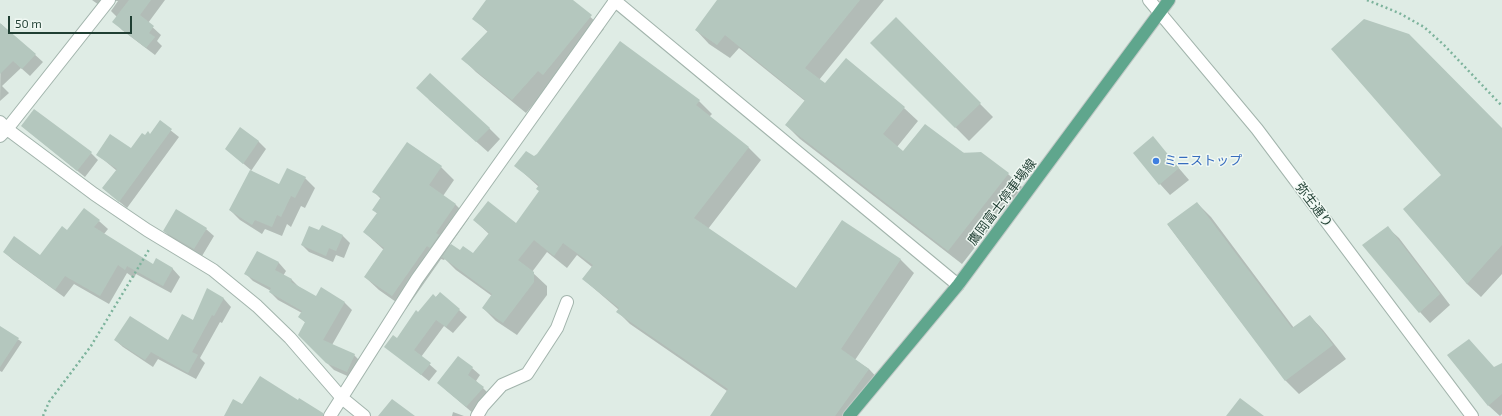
<!DOCTYPE html>
<meta charset="utf-8">
<style>
body{margin:0}
#map{position:relative;width:1502px;height:416px;overflow:hidden;background:#dfece5;font-family:"Exo 2",sans-serif}
canvas{display:block}
.scale{position:absolute;left:8px;top:16px;width:124px;height:18px;box-sizing:border-box;border:2px solid #1f3e32;border-top:0;padding-left:5px;font-size:12px;line-height:14px;white-space:nowrap;color:#1f3e32;-webkit-text-stroke:3px #f0f8f3;paint-order:stroke}
</style>
<div id="map">
<canvas width="1502" height="416"></canvas>
<div class="scale">50 m</div>
</div>
<script>
const context = document.querySelector('canvas').getContext('2d');
context.lineJoin = 'round';
function fillPath(path, color) {
  context.fillStyle = color;
  context.fill(path, 'evenodd');
}
function toPath(rows) {
  const path = new Path2D();
  for (const r of rows) {
    path.moveTo(r[0], r[1]);
    for (let i = 2; i < r.length; i += 2) path.lineTo(r[i], r[i + 1]);
  }
  return path;
}
function strokePath(path, color, width, dash) {
  context.strokeStyle = color;
  context.lineWidth = width;
  context.lineCap = dash ? 'butt' : 'round';
  context.setLineDash(dash || []);
  context.stroke(path);
}
function label(font, color, halo, rows, align = 'center') {
  context.font = font + ' "Exo 2","Noto Sans JP",sans-serif';
  context.lineWidth = 3;
  context.setLineDash([]);
  context.textBaseline = 'middle';
  context.strokeStyle = halo;
  context.fillStyle = color;
  for (const [text, x, y, turn = 0] of rows) {
    context.save();
    context.translate(x, y);
    context.rotate((+turn || 0) * Math.PI / 180);
    context.textAlign = isNaN(turn) ? turn : align;
    if (halo) context.strokeText(text, 0, 0);
    context.fillText(text, 0, 0);
    context.restore();
  }
}
fillPath(toPath([
 [92,0,165,0,148,23,161,35,157,41,162,46,155,55,122,30,114,21,117,17,111,11,118,1,114,1,106,10],
 [488,0,571,0,604,29,557,88,551,83,526,113,476,72,463,59,488,32,474,19],
 [718,0,884,0,819,80,825,85,846,60,904,108,918,121,897,147,903,152,981,153,1008,174,1022,187,962,264,800,139,786,125,805,101,739,48,730,58,709,44,696,30],
 [896,19,993,117,969,141,872,43],
 [1,24,43,62,30,76,21,68,2,86,9,93,0,101],
 [428,99,489,128,500,139,488,152],
 [699,101,712,114,709,117,749,148,761,160,708,229,796,289,842,221,901,260,914,273,855,360,869,369,881,382,857,416,711,416,727,391,630,324,618,312,619,310,583,279,592,267,577,255,567,268,547,252,532,272,547,286,547,295,517,335,496,321,483,308,492,296,456,270,445,259,444,260,441,259,406,309,379,290,365,277,384,250,364,232,378,214,373,210,381,199,374,192,441,167,454,180,443,196,456,205,469,218,450,245,460,252,473,254,489,234,474,220,516,224,540,191,539,187,516,166,534,157],
 [160,122,179,137,127,208,103,188,117,171,98,155,132,150,145,136,151,135],
 [22,126,91,153,98,160,85,177],
 [1502,129,1502,274,1481,297,1467,284,1405,209,1443,175],
 [1153,138,1189,180,1170,195,1160,184],
 [258,141,266,149,251,171,279,186,305,178,315,188,305,208,301,206,291,227,287,224,282,236,265,229,262,234,240,220,230,210,251,170,226,149],
 [1197,203,1211,217,1294,328,1310,316,1323,330,1346,359,1299,394,1286,381,1168,225],
 [99,221,108,229,104,234,153,266,172,268,180,277,171,293,136,274,134,278,127,273,109,304,74,284,64,297,13,260,4,252,41,256,67,231],
 [322,226,343,236,350,243,344,258,336,255,333,262,309,252,302,245,320,232],
 [1388,228,1399,238,1450,305,1430,323,1420,312],
 [206,229,214,236,202,256,171,238,164,231],
 [258,252,279,263,286,271,283,276,292,280,299,287,316,297,321,289,345,303,352,310,332,345,354,355,361,362,354,379,334,370,299,335,306,323,299,317,302,313,278,300,270,292,271,291,253,281,246,274],
 [208,290,224,299,231,307,222,323,220,322,200,358,205,363,196,379,158,359,153,367,123,347,115,340,169,341,193,321],
 [440,293,467,317,453,333,444,326,421,357,437,371,429,381,386,347,397,339,419,313],
 [0,327,22,342,2,372,0,371],
 [1449,355,1495,368,1502,364,1502,414,1500,416,1489,406],
 [472,368,480,375,476,381,490,395,474,414,446,390],
 [453,412,464,416,452,416]
]), '#0003');
fillPath(toPath([
 [129,0,151,0,140,15,154,26,149,33,155,37,146,48,112,22],
 [486,0,573,0,592,15,543,75,538,71,512,100,461,59,488,31,472,19],
 [717,0,860,0,805,68,825,83,846,58,905,107,883,134,903,151,925,124,964,153,981,152,1009,173,948,251,785,125,805,100,725,35,717,45,695,30],
 [896,17,981,103,955,128,870,43],
 [1364,19,1409,34,1502,128,1502,245,1467,284,1403,209,1441,175,1331,49],
 [0,23,36,54,22,69,13,61,0,74],
 [620,41,700,100,696,105,749,147,694,218,796,288,842,220,901,259,841,349,869,369,835,416,710,416,728,389,616,312,619,308,582,279,593,265,563,243,554,256,534,240,518,260,534,272,534,282,503,323,482,308,492,294,442,257,451,244,460,250,463,246,473,253,489,233,473,220,488,201,516,223,539,191,536,189,539,185,514,166,526,151,534,156,537,154],
 [430,73,490,128,476,142,416,88],
 [34,109,92,152,77,171,21,126],
 [160,120,172,129,119,202,102,188,117,169,96,155,110,134,131,148,142,133,145,135,148,131,150,134],
 [240,127,259,141,243,164,225,149],
 [1153,136,1179,168,1159,185,1133,153],
 [407,142,442,166,429,185,456,204,436,233,439,235,430,248,427,246,392,296,364,277,384,248,363,232,377,213,372,210,381,197,372,192],
 [287,168,306,177,295,198,291,196,281,217,277,215,272,227,255,220,252,225,229,210,250,170,279,184],
 [1197,202,1292,328,1310,315,1333,345,1285,381,1167,224],
 [84,208,100,220,94,227,153,264,156,258,173,268,163,286,127,266,125,270,118,265,100,296,65,276,55,290,3,252,14,236,40,255,62,226,67,230],
 [176,209,207,228,194,249,163,231],
 [322,225,343,235,336,251,329,248,326,256,301,245,309,226,319,230],
 [1388,226,1440,294,1419,313,1362,245],
 [257,251,279,262,275,270,292,279,291,282,316,296,321,287,345,302,323,340,355,354,347,372,326,363,298,335,305,322,298,317,302,311,269,292,271,288,244,274],
 [207,288,224,298,214,316,212,315,192,352,198,355,188,373,151,352,145,360,114,340,130,316,168,340,182,314,193,320],
 [440,292,460,309,446,327,436,320,414,350,431,363,421,375,384,347,393,335,397,338,416,310,418,312,433,294,436,297],
 [0,326,19,338,0,367],
 [1469,339,1494,367,1502,363,1502,394,1488,406,1447,355],
 [458,356,473,367,468,375,484,387,466,407,437,383],
 [260,376,298,400,299,398,323,413,323,416,224,416,233,399,242,404],
 [1240,398,1264,416,1226,416],
 [392,399,415,416,378,416]
]), '#b4c7be');
const minor = toPath([
 [109,0,7,129,94,194,147,230,213,270,257,306,290,338,342,398,364,416],
 [614,0,958,285],
 [1149,0,1257,129,1472,416],
 [0,122,7,129,0,136],
 [330,416,417,279,615,1],
 [477,416,483,406,502,385,527,374,557,328,567,302]
]);
const major = toPath([
 [849,416,958,285,1169,0]
]);
strokePath(minor, '#a2b4ac', 14);
strokePath(major, '#c0c9c6', 14);
strokePath(toPath([
 [1367,0,1399,13,1424,27,1444,45,1502,106],
 [43,416,49,402,91,346,150,248]
]), '#7db39c', 2.5, [2, 3]);
strokePath(minor, '#fff', 12);
strokePath(major, '#5fa68d', 12);
for (const [x, y, r, color] of [
 [1156,161,4,"#3f7fe0"]
]) {
  const dot = new Path2D();
  dot.arc(x, y, r, 0, 2 * Math.PI);
  context.fillStyle = color;
  context.fill(dot);
  strokePath(dot, '#f0f8f3', 1.5);
}
label('13px', '#366cbe', '#f0f8f3', [
 ["ミニストップ",1164,161]
], 'left');
label('13px', '#1f3e32', '#f0f8f3', [
 ["鷹岡富士停車場線",1002,202,-53],
 ["弥生通り",1314,205,53]
]);
</script>
